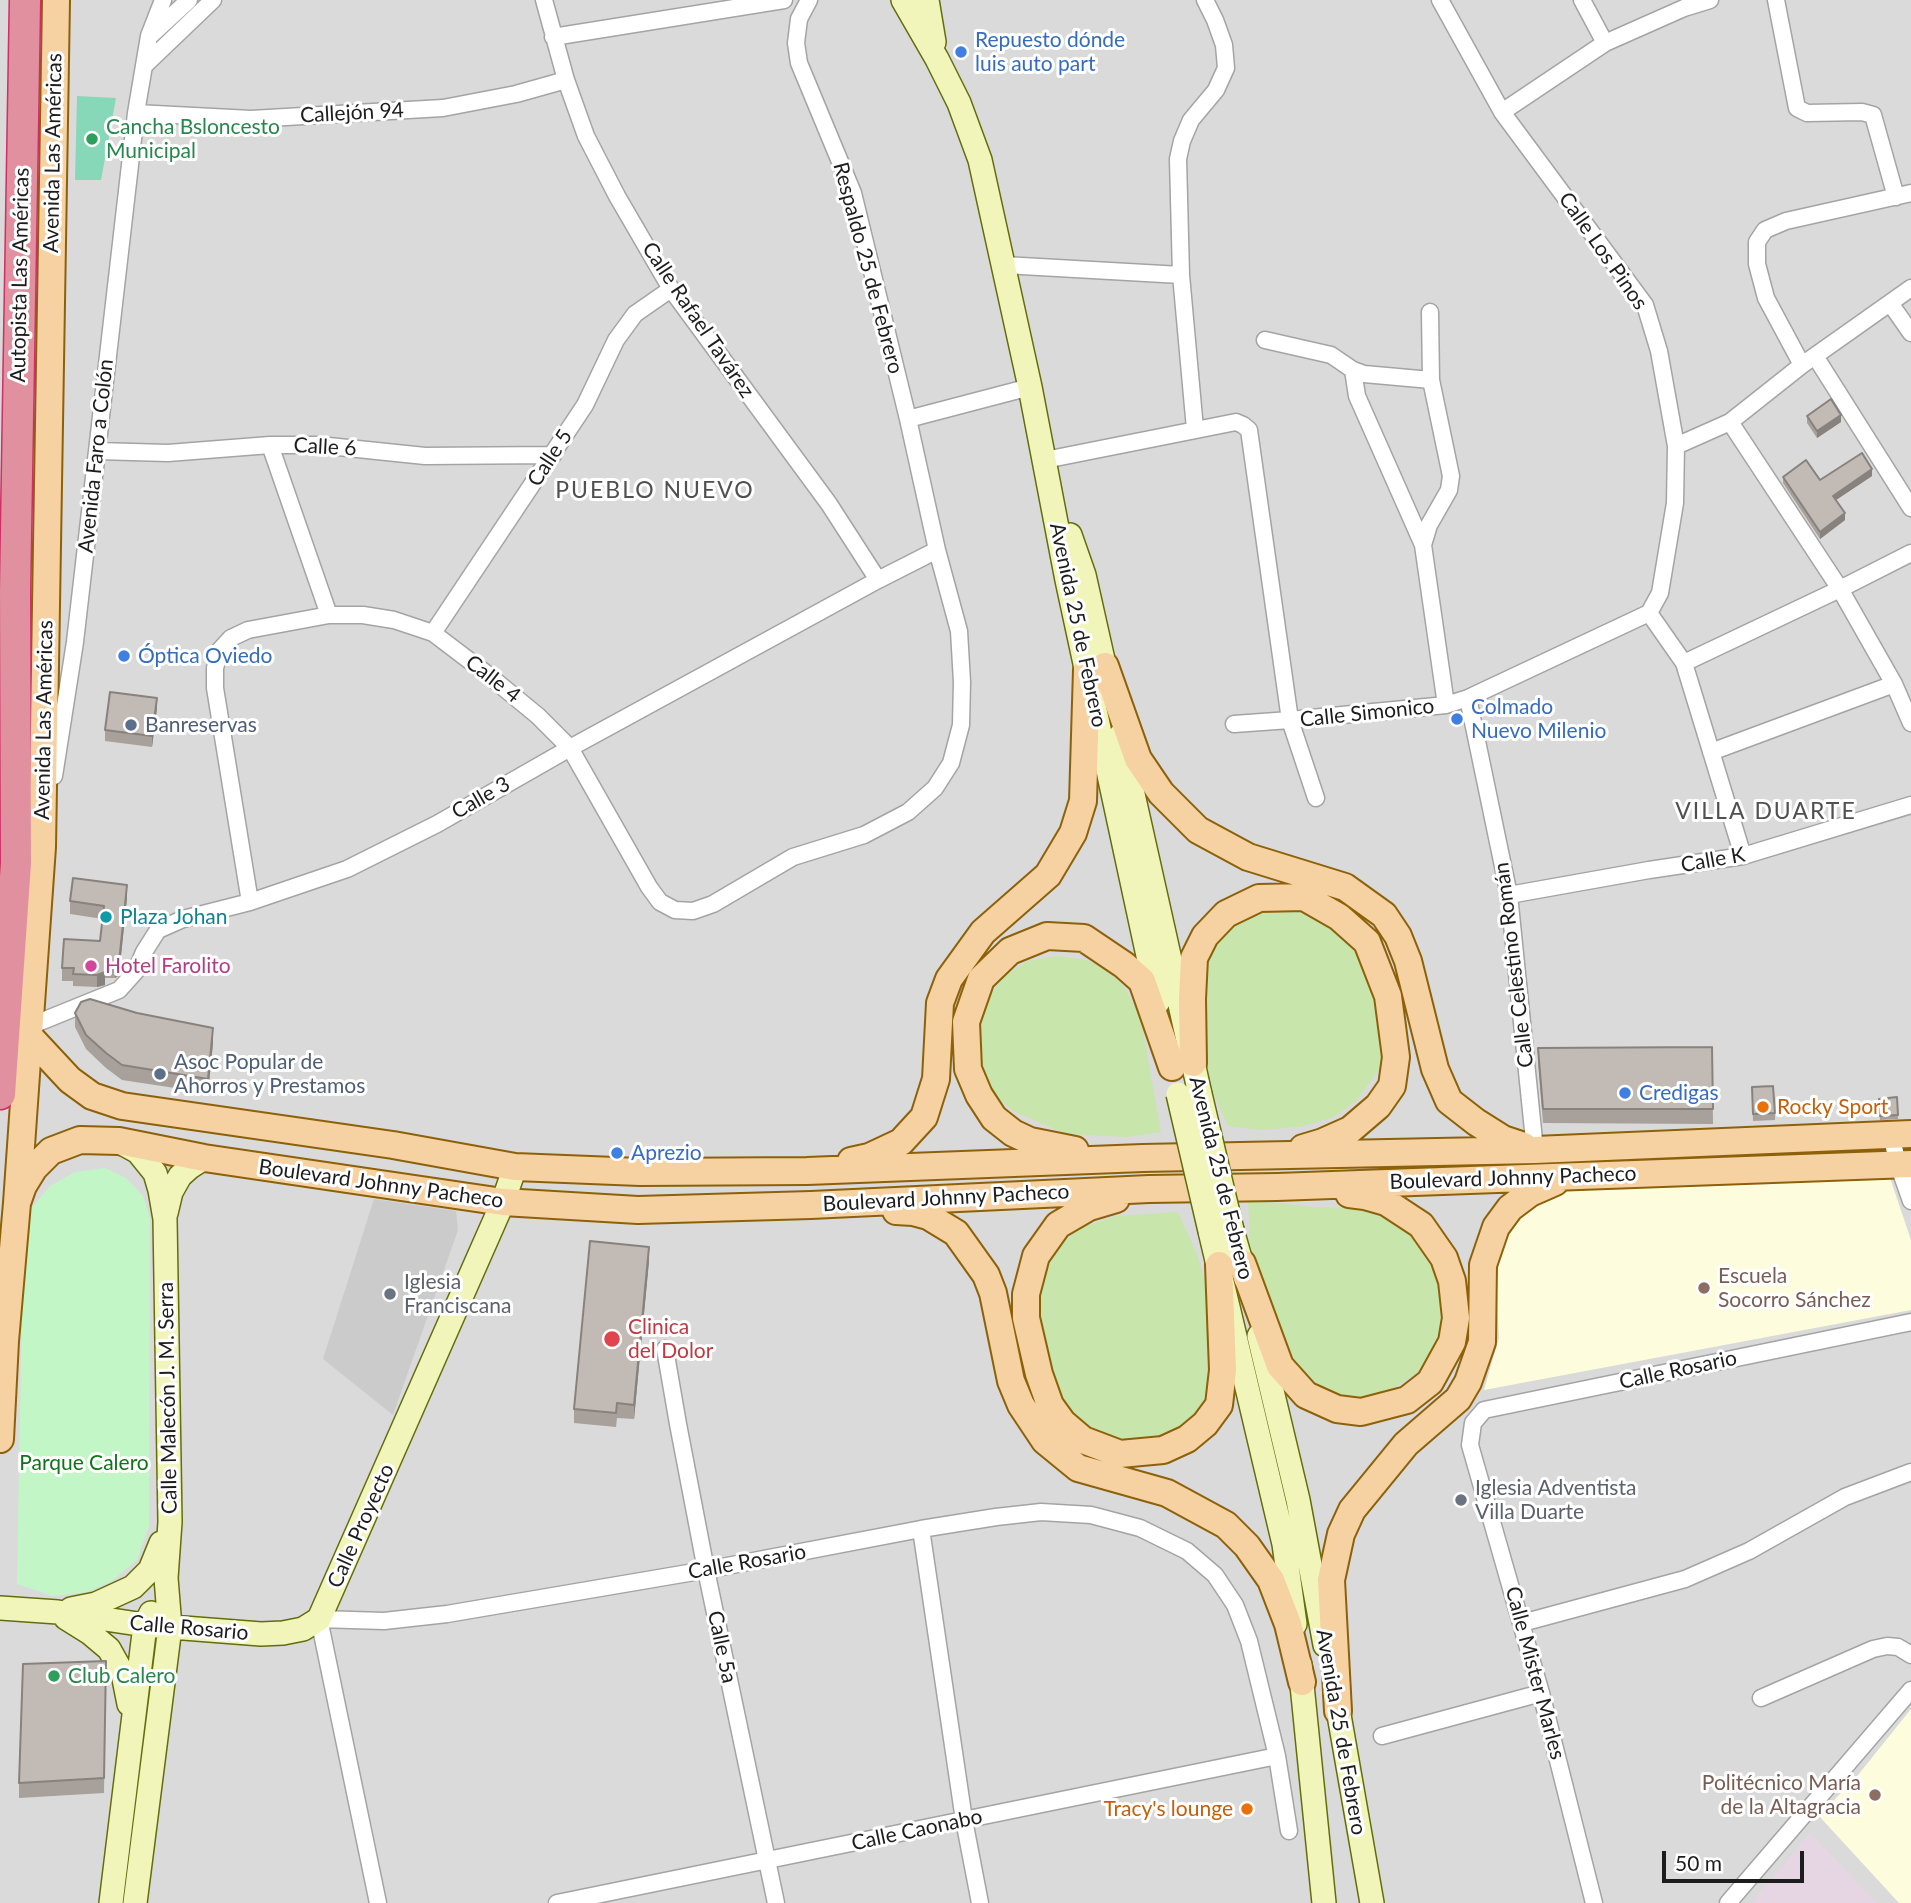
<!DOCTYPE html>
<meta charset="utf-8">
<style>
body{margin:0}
#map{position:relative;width:1911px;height:1903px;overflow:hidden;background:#eeeae4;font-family:Lato,sans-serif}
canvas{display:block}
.scale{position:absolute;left:1662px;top:1851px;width:142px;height:32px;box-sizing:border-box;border:4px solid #1d1d1d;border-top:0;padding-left:9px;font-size:21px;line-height:24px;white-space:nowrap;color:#1d1d1d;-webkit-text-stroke:5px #fff;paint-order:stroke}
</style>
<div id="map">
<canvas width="1911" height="1903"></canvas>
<div class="scale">50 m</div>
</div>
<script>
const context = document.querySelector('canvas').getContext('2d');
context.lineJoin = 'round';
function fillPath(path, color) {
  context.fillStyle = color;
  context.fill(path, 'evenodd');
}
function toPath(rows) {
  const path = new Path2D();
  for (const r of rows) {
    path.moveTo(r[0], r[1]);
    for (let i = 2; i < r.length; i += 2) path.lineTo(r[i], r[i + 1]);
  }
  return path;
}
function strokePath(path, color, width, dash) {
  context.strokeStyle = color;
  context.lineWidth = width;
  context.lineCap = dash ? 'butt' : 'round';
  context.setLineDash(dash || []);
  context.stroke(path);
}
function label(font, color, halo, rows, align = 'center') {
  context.font = font + ' Lato,sans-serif';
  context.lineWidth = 6;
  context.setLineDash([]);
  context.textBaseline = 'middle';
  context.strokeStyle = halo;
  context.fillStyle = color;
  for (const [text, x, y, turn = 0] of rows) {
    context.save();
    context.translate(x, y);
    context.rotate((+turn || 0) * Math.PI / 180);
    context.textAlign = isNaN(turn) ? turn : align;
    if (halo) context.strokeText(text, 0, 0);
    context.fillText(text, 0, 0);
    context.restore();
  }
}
fillPath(toPath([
 [0,0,1911,0,1911,1903,0,1903]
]), '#dbdada');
fillPath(toPath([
 [1810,1833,1877,1903,1752,1903]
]), '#e6d6e3');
fillPath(toPath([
 [1890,1178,1911,1240,1911,1310,1484,1390,1499,1338,1495,1266,1514,1217,1533,1202,1586,1181],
 [1911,1709,1911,1903,1899,1903,1819,1816,1858,1775]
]), '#fdfdde');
fillPath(toPath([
 [374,1199,456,1211,458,1230,393,1415,323,1359]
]), '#cbcbcb');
fillPath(toPath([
 [1267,910,1303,911,1339,926,1367,952,1385,1035,1379,1070,1356,1101,1334,1117,1300,1127,1259,1130,1228,1126,1209,1084,1201,1044,1201,973,1212,943,1233,922],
 [1057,956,1086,960,1100,966,1123,985,1137,1010,1143,1030,1161,1132,1126,1137,1066,1134,1013,1111,994,1094,980,1068,975,1039,980,1010,1003,977,1028,961],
 [1248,1200,1315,1207,1350,1208,1383,1214,1412,1230,1444,1283,1446,1316,1436,1347,1417,1373,1389,1391,1357,1398,1335,1397,1304,1386,1260,1295,1250,1244],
 [1178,1212,1197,1254,1207,1288,1216,1390,1201,1411,1172,1432,1139,1442,1103,1439,1077,1427,1047,1376,1036,1308,1044,1275,1060,1245,1082,1227,1116,1216]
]), '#c8e5ac');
fillPath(toPath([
 [105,1168,126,1178,143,1196,150,1218,149,1526,137,1560,112,1581,87,1592,53,1596,17,1584,23,1251,30,1210,50,1186,75,1172]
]), '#c3f6c7');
fillPath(toPath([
 [77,96,116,98,101,180,75,180]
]), '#86d8b8');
const street = toPath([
 [544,0,566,80,586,136,617,196,671,289,829,504,878,580],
 [1440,0,1502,112,1645,305,1659,351,1676,446,1675,503,1660,593,1649,613],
 [1582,0,1605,43],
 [1776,0,1797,108,1807,113,1862,112,1873,115,1896,197],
 [151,35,189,0],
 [553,37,784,0],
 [145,65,213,0],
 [1502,112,1605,43,1684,8,1710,0],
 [136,113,251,119,443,108,516,94,566,80],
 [1004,265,1181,275],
 [1890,303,1911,333],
 [1265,340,1331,355,1353,370],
 [1815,356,1911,508],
 [1802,365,1766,298,1757,264,1757,242,1765,230,1786,221,1911,193],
 [1431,380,1364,374,1353,370,1357,396,1423,545,1446,705],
 [908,419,1030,387],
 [1730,422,1840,589,1894,684,1911,723],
 [1195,429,1181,275,1178,159,1182,141,1191,120,1216,90,1226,68,1224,45,1215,20,1205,0],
 [270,445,329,615],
 [1676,446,1730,422,1802,365,1911,288],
 [97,451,168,453,270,445,319,445,425,456,553,455],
 [1045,460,1236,422,1243,425,1249,430,1290,720,1316,798],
 [1423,545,1429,525,1449,490,1451,476,1431,380,1430,312],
 [1649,613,1684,663,1743,856],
 [433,633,585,405,616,340,635,314,671,289],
 [1684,663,1840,589,1911,553],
 [1468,698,1509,895,1535,1150],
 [1234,724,1290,720,1446,705,1468,698,1649,613],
 [1711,752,1894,684],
 [54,776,75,642,136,113,149,36,163,0],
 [1509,895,1649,870,1743,856,1911,805],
 [250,902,215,688,215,668,220,650,231,638,248,630,329,615,363,615,394,620,433,633,487,674,538,716,570,748,649,887,660,902,675,910,693,911,713,904,793,857,864,835,908,812,935,788,951,763,961,725,962,682,959,631,937,550,908,419,853,193,799,63,796,43,799,19,809,0],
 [30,1026,119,990,136,971,144,952,158,930,183,919,250,902,347,869,437,824,570,748,878,580,937,550],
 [1891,1135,1898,1164,1911,1201],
 [665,1349,678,1424,706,1570,776,1903],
 [921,1529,964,1820,980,1903],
 [1522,1623,1685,1579,1749,1551,1845,1497,1911,1472],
 [1761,1698,1873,1649,1887,1646,1898,1647,1911,1655],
 [1382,1736,1541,1693],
 [378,1903,319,1619,384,1621,447,1614,706,1570,921,1529,996,1517,1041,1512,1091,1515,1140,1528,1187,1551,1215,1575,1235,1605,1249,1641,1277,1756,1289,1831],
 [557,1903,1277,1756],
 [1594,1903,1541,1693,1470,1445,1473,1423,1484,1410,1911,1322],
 [1728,1903,1911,1690]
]);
const secondary = toPath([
 [903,0,937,59,959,103,980,160,1030,387,1067,580,1158,1002],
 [927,0,934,42],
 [1070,535,1084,575,1108,682],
 [1120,736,1200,1094],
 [120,1142,138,1152,155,1173,160,1190,165,1219,170,1522,166,1578,170,1627,135,1903],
 [166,1213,171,1192,180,1176,190,1167,204,1158],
 [1232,1230,1246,1279],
 [1210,1231,1284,1544,1295,1624],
 [1259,1336,1298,1500,1325,1645],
 [0,1608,58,1612,145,1625,261,1634,283,1633,303,1629,319,1619,503,1202,515,1167],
 [71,1609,96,1604,133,1587,150,1570,161,1543],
 [66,1618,90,1633,109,1649,123,1674,129,1704],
 [1300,1665,1324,1903],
 [1335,1692,1372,1903],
 [111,1903,145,1625,151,1613]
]);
const primary = toPath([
 [1105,666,1138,759,1161,793,1198,830,1248,857,1345,887,1384,915,1398,936,1408,961,1435,1069,1449,1101,1476,1122,1503,1139,1524,1146],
 [29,1036,70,1080,92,1096,122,1106,393,1145,515,1167,640,1172,807,1171,1143,1158,1535,1150,1911,1134],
 [1193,1063,1192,999,1194,958,1205,936,1226,914,1259,898,1304,897,1339,917,1367,942,1388,996,1396,1057,1392,1086,1378,1106,1350,1130,1323,1142,1303,1148],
 [1075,1150,1030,1141,1013,1133,994,1118,979,1095,968,1069,966,1022,981,979,1010,951,1047,936,1084,938,1124,965,1142,981,1172,1067],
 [851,1161,869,1157,901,1142,924,1117,936,1079,940,1003,949,979,983,932,1048,875,1073,833,1083,801,1087,670],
 [1116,1199,1089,1207,1058,1225,1036,1256,1026,1294,1026,1318,1039,1374,1050,1405,1063,1423,1083,1440,1120,1454,1163,1450,1187,1439,1205,1424,1219,1405,1223,1370,1219,1265],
 [17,1203,23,1186,34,1168,51,1151,80,1140,119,1141,204,1158,503,1202,638,1210,811,1205,1149,1189,1277,1187,1911,1164],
 [896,1211,913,1212,928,1216,956,1233,986,1275,993,1293,1011,1381,1021,1405,1045,1441,1078,1468,1167,1493,1226,1525,1247,1546,1271,1580,1288,1624,1302,1682],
 [1242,1263,1280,1366,1306,1395,1337,1409,1361,1412,1407,1400,1430,1382,1452,1342,1456,1318,1452,1281,1444,1258,1421,1225,1386,1202,1365,1196,1349,1194],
 [0,1439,5,1341,17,1203,42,847,56,0],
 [1338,1711,1331,1580,1341,1534,1352,1510,1406,1444,1458,1399,1468,1382,1482,1342,1483,1265,1496,1227,1510,1208,1530,1193,1555,1182]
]);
const highway = toPath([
 [0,1094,16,863,15,592,25,0]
]);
strokePath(street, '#a4a4a4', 19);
strokePath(secondary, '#636d0c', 26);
strokePath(primary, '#8d6109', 30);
strokePath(highway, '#ce2f66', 33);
strokePath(street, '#fff', 16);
strokePath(secondary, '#f2f5ba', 23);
strokePath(primary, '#f6d1a1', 26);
strokePath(highway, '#e1909f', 30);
const secondaryBridge = toPath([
 [1178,1094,1210,1231],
 [1200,1094,1232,1230]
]);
strokePath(secondaryBridge, '#636d0c', 26, []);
strokePath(secondaryBridge, '#f2f5ba', 23);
fillPath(toPath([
 [1807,416,1841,422,1817,438,1807,423],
 [1872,476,1836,500,1845,520,1820,539,1783,483,1783,477,1820,480],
 [157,708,152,747,105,741,105,730],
 [127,898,119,975,115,978,105,978,105,985,97,987,73,986,73,981,62,981,62,968,100,941,103,919,70,914,70,901],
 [75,1013,213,1043,208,1093,122,1080,106,1068,86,1049,75,1027],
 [1712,1047,1713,1124,1543,1123,1538,1062,1538,1048],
 [1752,1094,1775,1113,1775,1120,1753,1121],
 [1897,1097,1898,1119,1880,1120,1879,1099],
 [649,1261,634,1419,617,1418,616,1427,574,1423,574,1409],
 [106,1661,104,1793,19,1798,19,1783]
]), '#a7a09b');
fillPath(toPath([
 [1841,415,1841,422,1817,438,1817,431],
 [1872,469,1872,476,1833,502,1833,496],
 [1845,513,1845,520,1820,539,1820,532],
 [157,698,157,708,152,747,152,736],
 [127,885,127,898,119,975,115,978,115,965],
 [105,965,105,985,97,987,97,975],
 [213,1028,213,1043,208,1093,208,1079],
 [649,1247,649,1261,634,1419,634,1405]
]), '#88827e');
const building = toPath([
 [1831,399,1841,415,1817,431,1807,416,1831,399],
 [1862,453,1872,469,1833,496,1845,513,1820,532,1783,477,1806,460,1820,480,1862,453],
 [110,692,157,698,152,736,105,730,110,692],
 [73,878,127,885,119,962,115,965,105,965,105,972,97,975,73,974,74,968,62,968,64,939,100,941,104,906,70,901,73,878],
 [90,999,137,1013,213,1028,208,1079,122,1065,106,1053,86,1035,75,1013,81,1002,90,999],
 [1712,1047,1713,1109,1543,1109,1538,1048,1712,1047],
 [1773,1086,1775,1113,1753,1114,1752,1087,1773,1086],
 [1897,1097,1898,1115,1880,1116,1879,1099,1897,1097],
 [590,1241,649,1247,634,1405,617,1403,616,1413,574,1409,590,1241],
 [106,1661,104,1778,19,1783,23,1664,106,1661]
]);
fillPath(building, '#c2bab4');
strokePath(building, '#88827e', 2);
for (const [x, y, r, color] of [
 [961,52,7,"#3f7fe0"],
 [92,139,7,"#2e9e5b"],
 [124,656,7,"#3f7fe0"],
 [1457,719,7,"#3f7fe0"],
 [131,725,7,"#5c6f8a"],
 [106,917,7,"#0f9aa8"],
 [91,966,7,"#d1479c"],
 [160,1074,7,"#5c6f8a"],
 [1625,1093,7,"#3f7fe0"],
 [1763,1107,7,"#e8710a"],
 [617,1153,7,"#3f7fe0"],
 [1704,1288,7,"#8d6e63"],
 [390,1294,7,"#6b7280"],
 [612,1339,9,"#e0444e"],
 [1461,1500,7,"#6b7280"],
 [54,1676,7,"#2e9e5b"],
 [1875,1795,7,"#8d6e63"],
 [1247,1809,7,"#e8710a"]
]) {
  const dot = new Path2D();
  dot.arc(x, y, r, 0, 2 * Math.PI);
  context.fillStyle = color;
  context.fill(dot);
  strokePath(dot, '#fff', 2.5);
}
label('21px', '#366cbe', '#fff', [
 ["Repuesto dónde",975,40],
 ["luis auto part",975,64],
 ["Óptica Oviedo",138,656],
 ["Colmado",1471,707],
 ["Nuevo Milenio",1471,731],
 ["Credigas",1639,1093],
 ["Aprezio",631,1153]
], 'left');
label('21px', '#1d1d1d', '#fff', [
 ["Callejón 94",352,113,-3],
 ["Avenida Las Américas",53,153,-89],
 ["Calle Los Pinos",1603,251,55],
 ["Respaldo 25 de Febrero",868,268,75],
 ["Autopista Las Américas",20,275,-89],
 ["Calle Rafael Tavárez",698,320,56],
 ["Calle 6",325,447,3],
 ["Avenida Faro a Colón",96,456,-84],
 ["Calle 5",550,458,-57],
 ["Avenida 25 de Febrero",1078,625,78],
 ["Calle 4",493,679,38],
 ["Calle Simonico",1367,713,-6],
 ["Avenida Las Américas",44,720,-89],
 ["Calle 3",481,798,-30],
 ["Calle K",1713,860,-10],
 ["Calle Celestino Román",1514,965,-97],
 ["Avenida 25 de Febrero",1221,1178,76],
 ["Boulevard Johnny Pacheco",1513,1178,-2],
 ["Boulevard Johnny Pacheco",381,1184,8],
 ["Boulevard Johnny Pacheco",946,1198,-3],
 ["Calle Rosario",1678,1370,-12],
 ["Calle Malecón J. M. Serra",168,1398,-91],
 ["Calle Proyecto",361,1526,-66],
 ["Calle Rosario",747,1562,-10],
 ["Calle Rosario",189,1628,5],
 ["Calle 5a",722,1647,78],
 ["Calle Mister Marles",1535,1673,75],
 ["Avenida 25 de Febrero",1341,1732,80],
 ["Calle Caonabo",917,1830,-12]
]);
label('21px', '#27864d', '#fff', [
 ["Cancha Bsloncesto",106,127],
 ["Municipal",106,151],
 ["Club Calero",68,1676]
], 'left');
label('21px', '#4e5e75', '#fff', [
 ["Banreservas",145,725],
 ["Asoc Popular de",174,1062],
 ["Ahorros y Prestamos",174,1086]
], 'left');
label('21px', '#0d838f', '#fff', [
 ["Plaza Johan",120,917]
], 'left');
label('21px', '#b23c85', '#fff', [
 ["Hotel Farolito",105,966]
], 'left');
label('21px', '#c56008', '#fff', [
 ["Rocky Sport",1777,1107],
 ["Tracy's lounge",1233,1809,"right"]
], 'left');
label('21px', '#785e54', '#fff', [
 ["Escuela",1718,1276],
 ["Socorro Sánchez",1718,1300],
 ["Politécnico María",1861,1783,"right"],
 ["de la Altagracia",1861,1807,"right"]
], 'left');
label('21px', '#5b616d', '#fff', [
 ["Iglesia",404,1282],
 ["Franciscana",404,1306],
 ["Iglesia Adventista",1475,1488],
 ["Villa Duarte",1475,1512]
], 'left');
label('21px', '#be3a42', '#fff', [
 ["Clinica",628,1327],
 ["del Dolor",628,1351]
], 'left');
label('21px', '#12741a', '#fff', [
 ["Parque Calero",84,1463]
]);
context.letterSpacing = '2px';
label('23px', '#505050', '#fff', [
 ["PUEBLO NUEVO",655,491],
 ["VILLA DUARTE",1766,812]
]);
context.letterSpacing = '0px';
</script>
